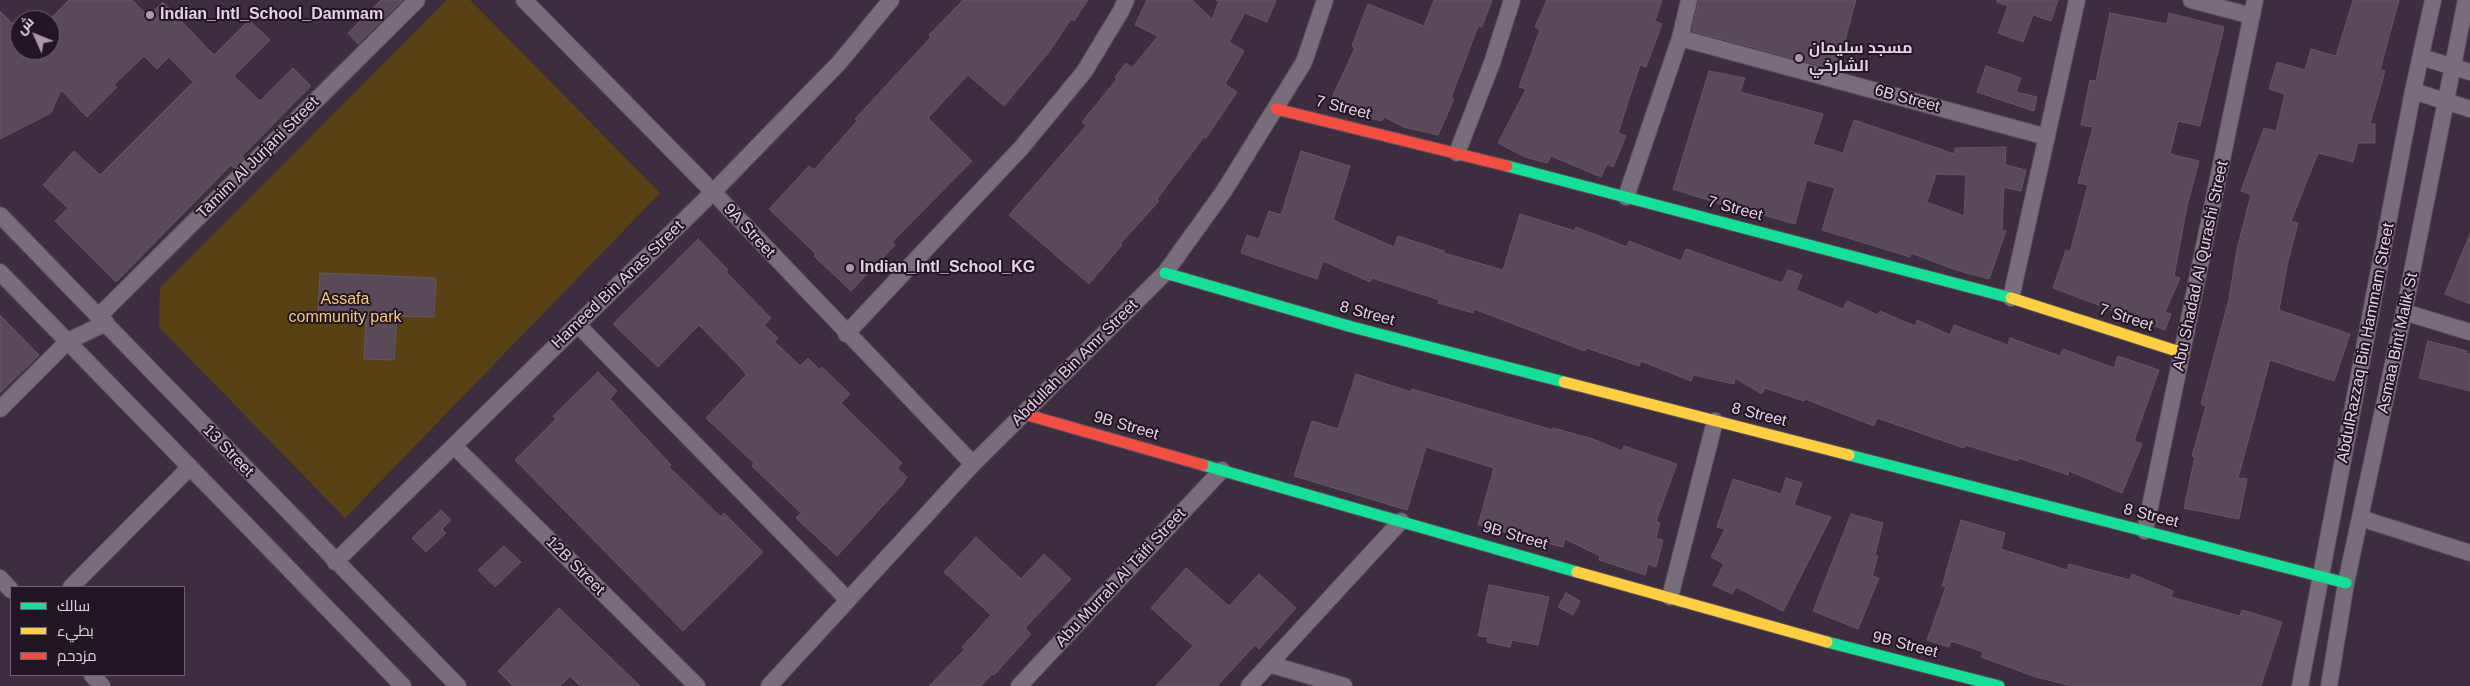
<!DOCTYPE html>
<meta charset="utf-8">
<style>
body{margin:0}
#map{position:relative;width:2470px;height:686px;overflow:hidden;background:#3d2e3f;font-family:Helvetica,Cairo,sans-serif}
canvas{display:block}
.legend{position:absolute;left:10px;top:586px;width:175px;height:90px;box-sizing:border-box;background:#231624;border:1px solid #6f6170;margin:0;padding:6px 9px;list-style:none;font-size:15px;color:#e2d1e3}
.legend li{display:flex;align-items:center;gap:10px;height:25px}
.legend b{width:25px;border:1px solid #6f6170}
.north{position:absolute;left:10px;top:10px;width:50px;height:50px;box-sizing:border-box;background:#231624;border:1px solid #6f6170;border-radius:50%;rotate:314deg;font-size:14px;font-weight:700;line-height:20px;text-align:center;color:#e2d1e3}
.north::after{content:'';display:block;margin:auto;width:18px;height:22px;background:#a898aa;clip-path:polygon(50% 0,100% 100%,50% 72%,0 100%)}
</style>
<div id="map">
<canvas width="2470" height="686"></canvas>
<ul class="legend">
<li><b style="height:6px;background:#16e098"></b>سالك</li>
<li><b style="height:6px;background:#ffcf43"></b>بطيء</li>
<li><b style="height:6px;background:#f24e42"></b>مزدحم</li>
</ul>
<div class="north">ش</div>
</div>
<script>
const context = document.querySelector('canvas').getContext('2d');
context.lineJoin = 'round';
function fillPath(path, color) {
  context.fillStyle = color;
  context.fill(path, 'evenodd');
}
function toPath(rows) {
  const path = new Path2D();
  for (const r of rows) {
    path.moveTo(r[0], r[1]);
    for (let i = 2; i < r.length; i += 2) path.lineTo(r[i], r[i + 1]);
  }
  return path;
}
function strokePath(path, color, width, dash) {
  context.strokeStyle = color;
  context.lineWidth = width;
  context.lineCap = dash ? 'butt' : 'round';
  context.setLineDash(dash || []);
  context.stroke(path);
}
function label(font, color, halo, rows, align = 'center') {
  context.font = font + ' Helvetica,Cairo,sans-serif';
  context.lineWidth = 4;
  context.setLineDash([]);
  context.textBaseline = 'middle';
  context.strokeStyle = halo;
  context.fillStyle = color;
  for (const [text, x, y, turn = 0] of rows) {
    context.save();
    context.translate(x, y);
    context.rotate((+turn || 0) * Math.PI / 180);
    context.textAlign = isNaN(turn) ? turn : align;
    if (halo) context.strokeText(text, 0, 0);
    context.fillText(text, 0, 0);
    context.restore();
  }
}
fillPath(toPath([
 [447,0,470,0,660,193,345,518,159,327,160,288]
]), '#584215');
const building = toPath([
 [69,0,132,0,148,16,163,2,214,55,249,20,270,40,234,76,260,101,293,68,311,86,242,156,244,158,234,168,231,165,116,282,55,221,68,208,43,185,74,151,100,175,193,82,169,57,157,69,144,56,114,85,117,87,87,117,61,90,51,113,0,139,0,11,20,31,20,50,50,50,50,19,69,0],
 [381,0,403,0,358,44,348,33,381,0],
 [963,0,1088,0,1074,21,1071,19,1049,52,1004,106,968,75,928,118,972,161,892,242,895,245,851,291,814,256,816,254,769,209,809,166,814,170,857,121,855,119,931,37,929,35,963,0],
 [1147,0,1192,0,1212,19,1219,1,1216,0,1276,0,1267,22,1245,13,1229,42,1244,51,1225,84,1237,92,1206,138,1204,137,1157,199,1159,201,1120,244,1122,245,1089,284,1009,215,1086,126,1082,122,1117,79,1115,77,1126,63,1132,68,1158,36,1135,25,1147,0],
 [1434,0,1492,0,1482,27,1478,26,1451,98,1454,99,1438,135,1404,127,1384,117,1382,121,1350,114,1329,104,1355,48,1352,46,1368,4,1424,26,1434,0],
 [1547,0,1662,0,1655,21,1662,24,1646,67,1640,65,1618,133,1626,136,1613,167,1607,164,1601,177,1551,156,1547,163,1525,157,1498,143,1526,89,1519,87,1540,30,1535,27,1547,0],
 [1699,0,1856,0,1837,70,1692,31,1699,0],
 [1997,0,2058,0,2051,21,2033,15,2023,42,1998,33,2008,6,1997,2,1997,0],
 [2353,0,2399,0,2380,70,2385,71,2370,124,2375,124,2375,143,2358,143,2353,162,2318,153,2291,221,2298,223,2287,266,2279,310,2350,334,2334,381,2270,360,2238,478,2247,479,2239,519,2184,508,2195,457,2192,456,2206,406,2201,404,2229,299,2237,249,2251,195,2241,191,2264,128,2276,131,2285,94,2269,89,2277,62,2305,70,2311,49,2336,56,2353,0],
 [2110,13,2167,24,2169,13,2224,27,2200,126,2178,121,2170,154,2199,161,2187,206,2174,276,2180,278,2165,312,2171,314,2165,330,2053,288,2066,250,2070,252,2088,185,2078,183,2093,127,2081,125,2090,80,2096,81,2110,13],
 [1986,66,2021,78,2016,92,2037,97,2034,111,1977,92,1986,66],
 [1709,71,1745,78,1740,92,1823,114,1813,144,1843,153,1854,120,1955,154,1955,148,2006,147,2005,165,2026,170,2021,191,2004,187,2002,230,2006,231,1989,279,1956,270,1911,253,1910,257,1822,230,1835,188,1807,180,1795,224,1731,206,1730,207,1673,189,1709,71],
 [1936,174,1966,175,1964,216,1927,202,1936,174],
 [1301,151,1350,166,1333,220,1394,247,1398,236,1444,251,1444,253,1503,270,1520,214,1575,231,1576,227,1627,247,1629,241,1681,261,1686,249,1782,283,1788,270,1802,275,1796,290,1843,309,1847,301,1878,315,1880,311,1915,326,1917,320,1950,335,1954,325,2008,345,2010,338,2060,356,2063,349,2114,368,2118,356,2159,370,2134,441,2142,444,2122,493,2069,471,2068,475,2019,458,2018,461,1965,445,1964,448,1877,418,1874,426,1805,399,1804,401,1765,388,1762,394,1735,378,1734,384,1693,375,1691,381,1641,361,1639,366,1587,348,1585,351,1474,309,1473,313,1438,303,1439,300,1372,278,1370,282,1323,261,1317,279,1241,253,1247,235,1259,239,1269,211,1281,215,1301,151],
 [2470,234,2470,304,2445,294,2470,234],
 [698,239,728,270,726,272,771,318,764,325,778,338,775,342,800,366,808,358,820,370,822,367,850,394,841,403,902,463,897,468,907,477,901,486,837,556,796,518,801,513,752,466,754,463,706,418,746,375,742,369,699,325,658,367,613,324,698,239],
 [320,273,436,278,434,317,397,316,394,360,364,359,366,316,318,314,320,273],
 [0,315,39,355,0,393,0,315],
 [2428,341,2467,351,2466,353,2470,354,2470,391,2419,378,2428,341],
 [598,372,617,391,610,399,671,465,669,467,721,517,724,513,763,552,683,631,515,460,556,419,553,416,598,372],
 [1356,374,1411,392,1412,389,1553,430,1553,428,1593,439,1622,451,1624,446,1677,464,1656,521,1660,523,1656,538,1663,540,1656,567,1648,564,1645,575,1599,560,1600,556,1565,539,1563,547,1478,525,1494,468,1426,447,1407,510,1294,476,1312,421,1338,429,1356,374],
 [1786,478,1802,483,1794,505,1831,517,1783,611,1736,587,1732,594,1713,585,1724,564,1711,557,1725,529,1717,527,1733,479,1781,494,1786,478],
 [441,510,451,520,442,529,446,533,426,552,412,538,441,510],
 [1851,514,1883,523,1875,555,1878,556,1872,576,1879,578,1858,629,1813,611,1851,514],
 [1961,520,2005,533,2001,549,2067,570,2069,564,2130,580,2132,574,2173,591,2171,597,2240,616,2242,610,2282,622,2261,686,2072,686,2036,677,1981,657,1983,652,1951,641,1949,647,1927,640,1946,587,1942,586,1961,520],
 [976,537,1021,579,1044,554,1071,579,1025,628,1031,634,994,675,992,674,981,686,929,686,965,649,962,647,991,615,944,572,976,537],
 [504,546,521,562,495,587,478,570,504,546],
 [1186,568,1229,606,1259,574,1296,608,1259,649,1255,645,1217,686,1156,686,1193,646,1151,608,1186,568],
 [1489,585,1549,597,1538,645,1512,640,1510,647,1487,642,1488,637,1478,636,1489,585],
 [1566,593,1580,601,1573,615,1558,607,1566,593],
 [559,608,640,686,580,686,570,676,560,686,513,686,498,671,559,608]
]);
fillPath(building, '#584a57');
strokePath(building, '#655663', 1);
const street = toPath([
 [524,0,713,192,973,464],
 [2191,0,2252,16],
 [1680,38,2047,137],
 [2421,57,2470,72],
 [2413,91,2470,109],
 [1457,153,1492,63,1512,0],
 [1626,197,1680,38,1689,0],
 [0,215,458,686],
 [0,272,403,686],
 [2011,298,2077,0],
 [2404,312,2470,332],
 [99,316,417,0],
 [578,325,848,600],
 [846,334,1022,147,1084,72,1121,11,1126,0],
 [0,409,68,341,106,323],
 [454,446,697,686],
 [2360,518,2470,553],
 [2145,531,2255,0],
 [335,562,713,192,839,63,891,0],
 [0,578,11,590],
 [71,587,190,467],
 [1670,597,1715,421],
 [1269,664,1344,686],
 [92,675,102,686],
 [769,686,973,464,1165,273,1224,191,1304,62,1325,0],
 [1019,686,1222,470],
 [1249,686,1401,521],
 [2300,686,2413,91,2433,0],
 [2329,686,2346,583,2404,312,2466,0]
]);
const fast = toPath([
 [1507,166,2011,298],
 [1165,273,1352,327,1564,382],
 [1849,455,2346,583],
 [1203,465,1577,572],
 [1827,642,1999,686]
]);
const slow = toPath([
 [2011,298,2183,353],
 [1564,382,1849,455],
 [1577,572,1827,642]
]);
const jam = toPath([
 [1276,109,1507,166],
 [1024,414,1203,465]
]);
strokePath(street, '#594c5b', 18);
strokePath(fast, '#594c5b', 13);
strokePath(slow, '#594c5b', 13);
strokePath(jam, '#594c5b', 13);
strokePath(street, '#786d7a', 16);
strokePath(fast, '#16e098', 11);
strokePath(slow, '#ffcf43', 11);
strokePath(jam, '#f24e42', 11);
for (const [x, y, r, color] of [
 [150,15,5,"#a898aa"],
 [1799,58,5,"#a898aa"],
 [850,268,5,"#a898aa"]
]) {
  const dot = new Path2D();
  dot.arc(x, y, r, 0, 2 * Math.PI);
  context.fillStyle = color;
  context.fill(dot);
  strokePath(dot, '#231624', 2);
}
label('bold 16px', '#e2d1e3', '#231624', [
 ["Indian_Intl_School_Dammam",160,15],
 ["مسجد سليمان",1809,49],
 ["الشارخي",1809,67],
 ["Indian_Intl_School_KG",860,268]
], 'left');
label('16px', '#e2d1e3', '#231624', [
 ["6B Street",1907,99,15],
 ["7 Street",1343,108,14],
 ["Tamim Al Jurjani Street",258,158,-45],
 ["7 Street",1735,209,15],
 ["9A Street",749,231,47],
 ["Abu Shadad Al Qurashi Street",2201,266,-78],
 ["Hameed Bin Anas Street",618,285,-44],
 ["8 Street",1367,314,15],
 ["7 Street",2126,318,18],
 ["AbdulRazzaq Bin Hammam Street",2366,343,-79],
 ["Asmaa Bint Malik St",2398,343,-78],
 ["Abdullah Bin Amr Street",1075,363,-45],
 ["8 Street",1759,415,14],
 ["9B Street",1126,426,16],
 ["13 Street",228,451,46],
 ["8 Street",2151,516,14],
 ["9B Street",1515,536,16],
 ["12B Street",575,566,45],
 ["Abu Murrah Al Taifi Street",1121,578,-47],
 ["9B Street",1905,645,14]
]);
label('16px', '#f4cb77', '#231624', [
 ["Assafa",345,300],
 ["community park",345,318]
]);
</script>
